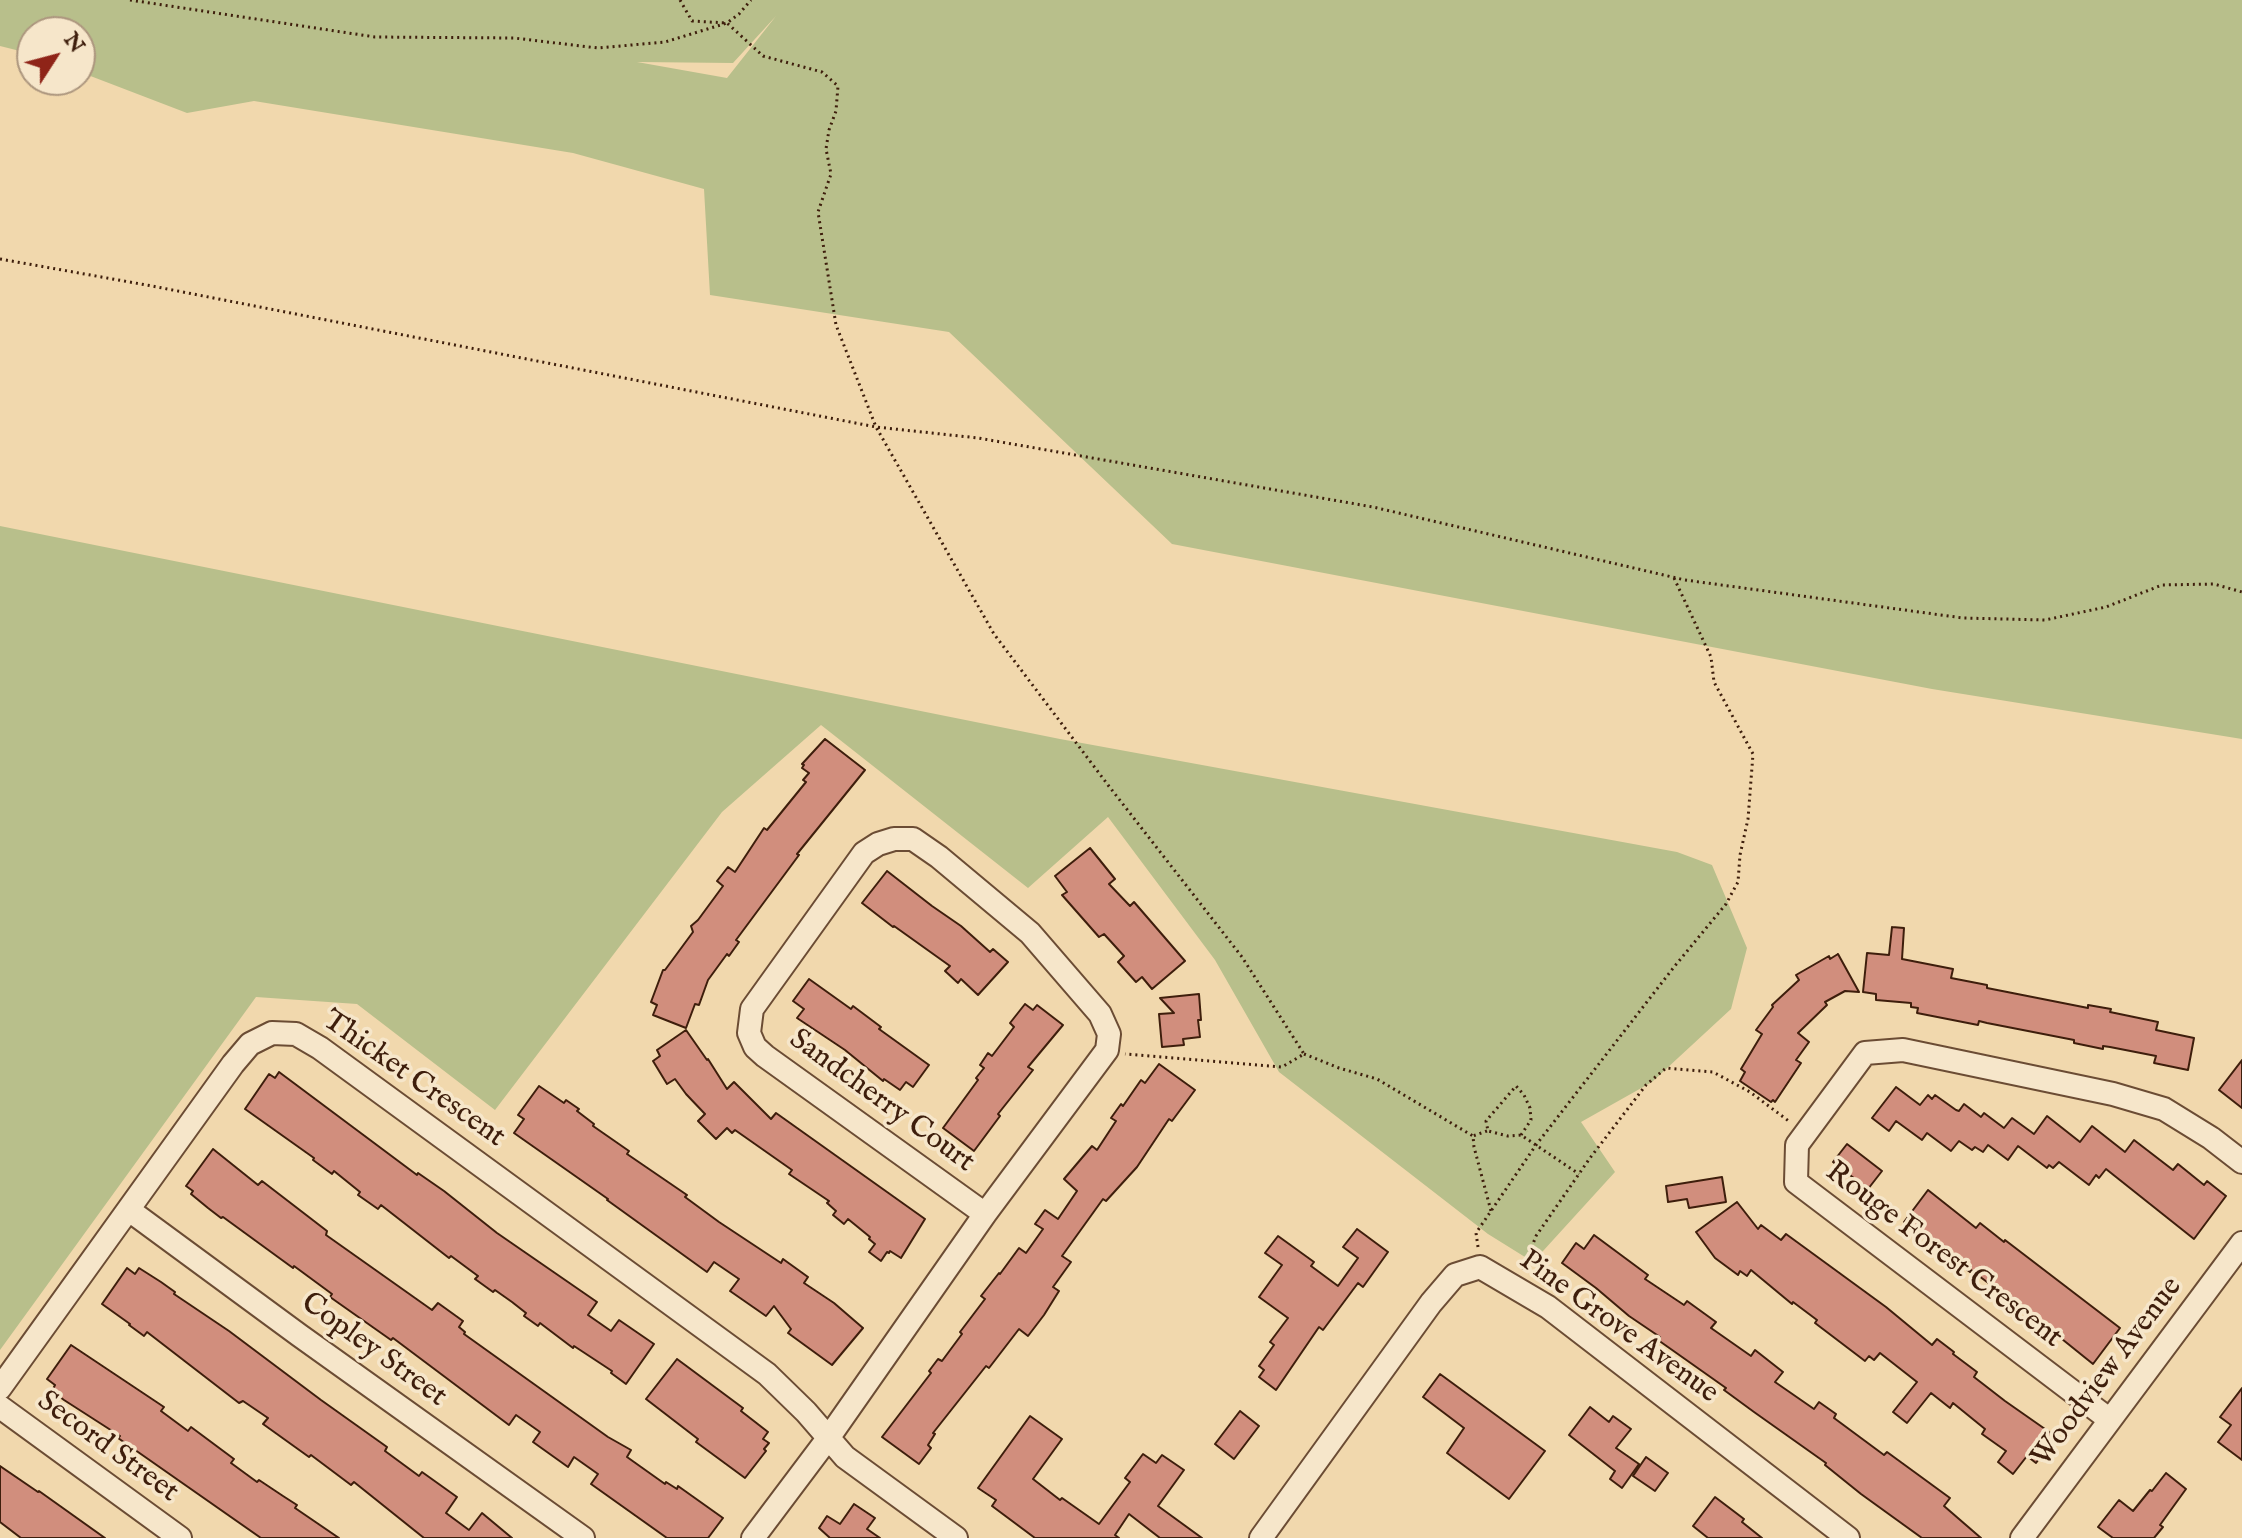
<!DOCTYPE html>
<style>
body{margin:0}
#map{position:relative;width:2242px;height:1538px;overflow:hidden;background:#f1d8ad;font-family:"IM FELL English",serif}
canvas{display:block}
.north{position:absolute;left:16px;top:16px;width:80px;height:80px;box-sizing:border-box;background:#f6e6ca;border:2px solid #ac967e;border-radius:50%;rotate:54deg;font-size:22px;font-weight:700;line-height:32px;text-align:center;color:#3e1e0c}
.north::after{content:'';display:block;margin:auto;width:28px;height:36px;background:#8f2418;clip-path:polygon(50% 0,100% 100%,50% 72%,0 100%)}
</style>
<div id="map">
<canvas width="2242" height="1538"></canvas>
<div class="north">N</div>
</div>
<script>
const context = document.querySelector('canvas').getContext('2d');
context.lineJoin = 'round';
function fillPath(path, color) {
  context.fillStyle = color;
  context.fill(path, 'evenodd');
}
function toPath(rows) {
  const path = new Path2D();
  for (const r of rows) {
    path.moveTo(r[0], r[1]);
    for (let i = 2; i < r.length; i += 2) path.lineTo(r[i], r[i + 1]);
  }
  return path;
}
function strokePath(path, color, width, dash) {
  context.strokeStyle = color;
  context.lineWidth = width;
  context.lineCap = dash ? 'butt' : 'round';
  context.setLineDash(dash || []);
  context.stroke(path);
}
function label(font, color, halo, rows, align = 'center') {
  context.font = font + ' "IM FELL English",serif';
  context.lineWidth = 7;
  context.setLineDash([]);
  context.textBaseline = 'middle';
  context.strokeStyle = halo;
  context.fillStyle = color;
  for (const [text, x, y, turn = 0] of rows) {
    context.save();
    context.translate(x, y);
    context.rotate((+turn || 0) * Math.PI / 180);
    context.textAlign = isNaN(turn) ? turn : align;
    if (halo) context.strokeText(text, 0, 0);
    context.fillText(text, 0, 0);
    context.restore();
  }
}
fillPath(toPath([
 [0,0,2242,0,2242,739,1932,689,1172,544,949,332,710,295,704,189,573,153,254,101,187,113,80,72,80,32,32,32,32,54,0,46],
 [776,16,727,78,637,62,733,63],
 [0,526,1060,739,1677,852,1712,865,1747,948,1731,1009,1652,1082,1581,1122,1615,1172,1533,1262,1488,1234,1279,1072,1215,960,1108,817,1028,888,821,725,722,812,495,1110,357,1004,256,997,0,1350]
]), '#b8bf8b');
const building = toPath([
 [825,739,865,770,797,854,799,855,736,940,739,942,729,956,727,954,708,980,699,1005,695,1004,686,1028,653,1015,657,1005,651,1002,663,970,665,970,693,932,691,926,698,920,723,886,717,881,728,867,735,872,764,828,767,830,806,782,803,780,809,773,802,768,804,765,802,764,825,739],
 [1090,848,1115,879,1109,884,1130,906,1134,902,1185,961,1152,989,1142,977,1136,982,1118,962,1124,956,1104,934,1099,937,1062,895,1067,892,1055,876,1090,848],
 [887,871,932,906,961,926,990,952,993,949,1008,962,978,995,961,979,958,983,945,971,950,966,894,926,893,927,862,903,887,871],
 [1892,927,1904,928,1902,959,1953,969,1951,978,1987,985,1987,988,2088,1008,2088,1005,2111,1009,2110,1012,2158,1022,2156,1030,2194,1038,2188,1070,2154,1063,2156,1056,2110,1047,2103,1046,2103,1049,2074,1043,2074,1040,1987,1023,1979,1021,1978,1025,1917,1013,1918,1008,1911,1007,1911,1003,1876,1000,1876,994,1863,992,1867,953,1889,955,1892,927],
 [1838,954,1859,992,1845,991,1825,1002,1827,1005,1798,1033,1809,1042,1796,1060,1801,1063,1775,1102,1773,1100,1771,1102,1740,1081,1745,1072,1741,1069,1762,1034,1756,1030,1773,1007,1772,1005,1799,980,1796,975,1829,956,1830,959,1838,954],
 [809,979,851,1009,853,1006,881,1027,879,1029,929,1065,913,1087,906,1082,900,1090,884,1079,883,1081,845,1050,797,1018,804,1009,793,1001,809,979],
 [1199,994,1201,1020,1198,1020,1200,1037,1183,1039,1184,1045,1162,1047,1159,1014,1174,1013,1160,998,1199,994],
 [1025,1004,1033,1010,1037,1005,1063,1025,1028,1067,1033,1070,998,1114,1000,1116,974,1151,943,1128,978,1080,976,1078,984,1068,980,1065,988,1053,992,1056,1014,1027,1010,1023,1025,1004],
 [686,1030,707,1060,708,1059,727,1089,734,1082,771,1119,776,1113,925,1219,901,1258,890,1251,889,1253,887,1252,881,1261,869,1252,875,1244,869,1239,870,1237,848,1219,844,1224,833,1215,836,1211,827,1203,829,1201,789,1174,792,1170,735,1130,732,1133,727,1128,716,1139,698,1121,705,1114,686,1094,675,1079,667,1084,653,1061,660,1056,657,1050,686,1030],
 [2242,1060,2242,1108,2219,1090,2242,1060],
 [1159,1064,1195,1090,1172,1121,1169,1119,1137,1167,1106,1201,1103,1199,1062,1256,1071,1262,1053,1287,1059,1291,1044,1315,1028,1336,1019,1329,989,1368,986,1366,933,1433,935,1434,928,1445,931,1448,919,1464,882,1437,931,1373,929,1371,938,1359,942,1361,962,1334,960,1332,985,1299,981,1296,999,1273,1000,1274,1019,1248,1026,1253,1043,1229,1035,1224,1045,1210,1058,1219,1077,1191,1064,1179,1092,1146,1097,1150,1116,1121,1111,1118,1121,1104,1123,1106,1141,1080,1145,1083,1159,1064],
 [279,1072,417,1175,418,1173,444,1191,497,1233,597,1302,588,1315,611,1331,619,1320,654,1344,626,1384,611,1373,612,1371,574,1346,573,1348,540,1323,538,1326,524,1316,526,1313,512,1302,495,1290,493,1292,475,1279,478,1276,451,1256,449,1258,381,1205,378,1209,358,1195,360,1192,334,1171,332,1174,313,1160,314,1158,245,1109,269,1074,275,1078,279,1072],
 [539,1086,564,1103,566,1100,579,1109,577,1111,594,1124,593,1126,629,1151,627,1154,687,1195,685,1197,719,1222,781,1263,783,1259,808,1277,804,1283,834,1303,863,1328,832,1365,788,1333,791,1329,774,1306,766,1316,730,1291,739,1279,714,1262,707,1272,607,1200,608,1199,514,1133,524,1119,518,1115,539,1086],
 [1896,1087,1920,1105,1928,1095,1932,1099,1935,1095,1956,1110,1959,1111,1964,1104,1981,1117,1984,1113,2004,1128,2012,1118,2034,1134,2047,1116,2080,1142,2092,1126,2125,1152,2134,1140,2173,1170,2178,1164,2204,1185,2207,1181,2226,1196,2194,1239,2106,1169,2099,1178,2096,1175,2089,1185,2059,1162,2053,1168,2049,1165,2047,1168,2018,1146,2008,1160,1988,1145,1983,1152,1975,1147,1972,1150,1959,1141,1951,1151,1927,1133,1922,1140,1896,1121,1889,1131,1872,1118,1896,1087],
 [1847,1144,1882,1171,1868,1189,1833,1162,1847,1144],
 [213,1149,258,1185,262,1181,327,1231,326,1235,432,1310,438,1303,463,1321,459,1327,465,1332,464,1334,608,1437,631,1450,627,1457,665,1484,666,1482,677,1489,678,1486,723,1518,708,1538,667,1538,591,1484,598,1474,574,1457,568,1467,533,1442,540,1432,516,1415,509,1425,393,1338,391,1340,330,1297,332,1294,294,1266,293,1268,223,1217,221,1218,208,1208,191,1194,193,1191,186,1186,213,1149],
 [1722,1177,1726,1202,1689,1208,1687,1199,1668,1202,1666,1186,1722,1177],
 [1928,1190,1976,1228,1980,1223,2004,1242,2005,1240,2120,1328,2093,1364,2052,1331,2002,1296,2003,1294,1971,1270,1970,1272,1904,1222,1928,1190],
 [1737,1202,1758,1229,1761,1225,1781,1240,1786,1234,1886,1307,1932,1345,1937,1339,1954,1352,1953,1354,1977,1372,1974,1377,2005,1401,2055,1436,2036,1463,2027,1456,2013,1474,1998,1462,2006,1451,1982,1434,1985,1429,1953,1403,1950,1408,1931,1393,1907,1423,1893,1412,1917,1382,1880,1353,1874,1360,1869,1356,1865,1361,1815,1323,1817,1320,1793,1302,1792,1304,1751,1270,1747,1276,1740,1271,1738,1275,1715,1258,1696,1232,1737,1202],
 [1357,1229,1388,1252,1363,1287,1358,1283,1323,1330,1319,1327,1276,1390,1259,1377,1264,1370,1259,1366,1274,1345,1270,1342,1288,1318,1259,1297,1282,1265,1265,1253,1278,1236,1314,1262,1311,1266,1338,1286,1358,1258,1343,1247,1357,1229],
 [1594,1235,1648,1275,1645,1279,1684,1305,1687,1301,1716,1322,1711,1328,1751,1356,1755,1350,1783,1372,1775,1382,1814,1409,1819,1402,1836,1414,1834,1418,1884,1455,1887,1452,1950,1498,1944,1506,1981,1538,1922,1538,1861,1494,1825,1465,1826,1463,1754,1412,1724,1390,1726,1388,1658,1340,1660,1337,1629,1316,1596,1288,1562,1263,1576,1243,1584,1249,1594,1235],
 [127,1268,135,1274,139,1268,161,1282,175,1292,174,1294,229,1331,321,1400,387,1447,385,1451,419,1476,422,1472,457,1497,446,1513,469,1530,482,1513,512,1538,424,1538,354,1482,351,1485,311,1455,309,1457,263,1424,268,1418,243,1401,239,1403,147,1332,144,1336,129,1325,130,1324,102,1304,127,1268],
 [71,1345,164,1407,161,1411,188,1431,191,1427,234,1459,231,1463,257,1482,259,1480,283,1496,297,1505,295,1508,339,1538,261,1538,118,1438,120,1436,64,1400,52,1391,55,1385,47,1379,71,1345],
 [677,1359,743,1408,741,1411,768,1432,763,1439,769,1443,764,1449,766,1451,745,1478,696,1442,698,1439,646,1399,677,1359],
 [1440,1374,1545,1451,1509,1499,1447,1453,1464,1428,1423,1397,1440,1374],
 [2242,1388,2242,1460,2218,1442,2231,1425,2220,1417,2242,1388],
 [1590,1407,1609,1422,1613,1416,1631,1429,1616,1448,1639,1464,1622,1488,1610,1479,1615,1471,1569,1435,1590,1407],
 [1240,1411,1259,1426,1234,1459,1215,1444,1240,1411],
 [1030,1416,1062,1439,1033,1479,1060,1500,1062,1498,1099,1524,1130,1482,1125,1478,1143,1454,1156,1463,1162,1455,1184,1470,1158,1506,1202,1538,1160,1538,1129,1514,1115,1535,1119,1538,1035,1538,992,1506,996,1500,978,1488,1030,1416],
 [1646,1457,1668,1473,1655,1491,1633,1476,1646,1457],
 [0,1466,38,1492,39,1491,105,1538,21,1538,0,1522,0,1466],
 [2166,1473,2186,1489,2160,1525,2163,1527,2154,1538,2113,1538,2098,1527,2119,1500,2133,1511,2150,1490,2152,1491,2166,1473],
 [1715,1497,1744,1519,1742,1522,1762,1538,1708,1538,1693,1526,1715,1497],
 [854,1504,875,1518,867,1529,880,1538,830,1538,819,1528,827,1516,840,1524,854,1504]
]);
fillPath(building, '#d18e7d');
strokePath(building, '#3e1e0c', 2);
const minor = toPath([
 [129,1210,299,1335,583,1538],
 [0,1388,233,1064,250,1044,272,1033,296,1034,320,1048,767,1374,806,1412,845,1457,956,1538],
 [0,1407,180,1538],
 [2110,1420,1796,1182,1797,1145,1865,1053,1903,1050,2113,1094,2164,1109,2211,1138,2242,1162],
 [753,1538,829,1437,985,1214,1107,1050,1109,1034,1100,1014,1030,933,939,857,913,839,894,839,878,844,864,853,752,1009,749,1033,755,1047,765,1056,985,1214],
 [1261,1538,1431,1303,1455,1275,1480,1267,1548,1307,1848,1538],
 [2022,1538,2242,1243]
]);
strokePath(minor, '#6b4c34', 26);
strokePath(toPath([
 [130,0,375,37,514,38,598,48,665,42,727,23,739,14,751,0],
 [680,0,692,21,727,23,763,56,822,72,838,86,836,111,829,130,826,149,831,174,818,212,836,325,876,427,994,634,1108,785,1242,957,1304,1054,1282,1067,1125,1054],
 [0,259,152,286,876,427,978,438,1373,507,1685,580,1963,618,2045,620,2106,607,2162,585,2214,584,2242,592],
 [1304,1054,1339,1068,1377,1079,1473,1136],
 [1487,1131,1473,1136,1474,1147,1491,1211],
 [1521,1135,1531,1120,1530,1108,1524,1095,1516,1086,1486,1121,1488,1131,1508,1136,1521,1135,1579,1174],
 [1478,1247,1476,1233,1536,1145,1674,967,1726,904,1738,882,1740,855,1748,819,1753,754,1714,682,1711,657,1674,578],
 [1523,1270,1536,1236,1590,1158,1646,1085,1666,1068,1713,1072,1750,1092,1790,1122]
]), '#3e1e0c', 3, [2, 4]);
strokePath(minor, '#f6e6ca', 22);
label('30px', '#3e1e0c', '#f6e6ca', [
 ["Thicket Crescent",413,1080,35],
 ["Sandcherry Court",881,1102,36],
 ["Rouge Forest Crescent",1943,1256,37],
 ["Pine Grove Avenue",1618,1328,36],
 ["Copley Street",373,1351,36],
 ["Woodview Avenue",2108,1373,-53],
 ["Secord Street",107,1448,36]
]);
</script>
